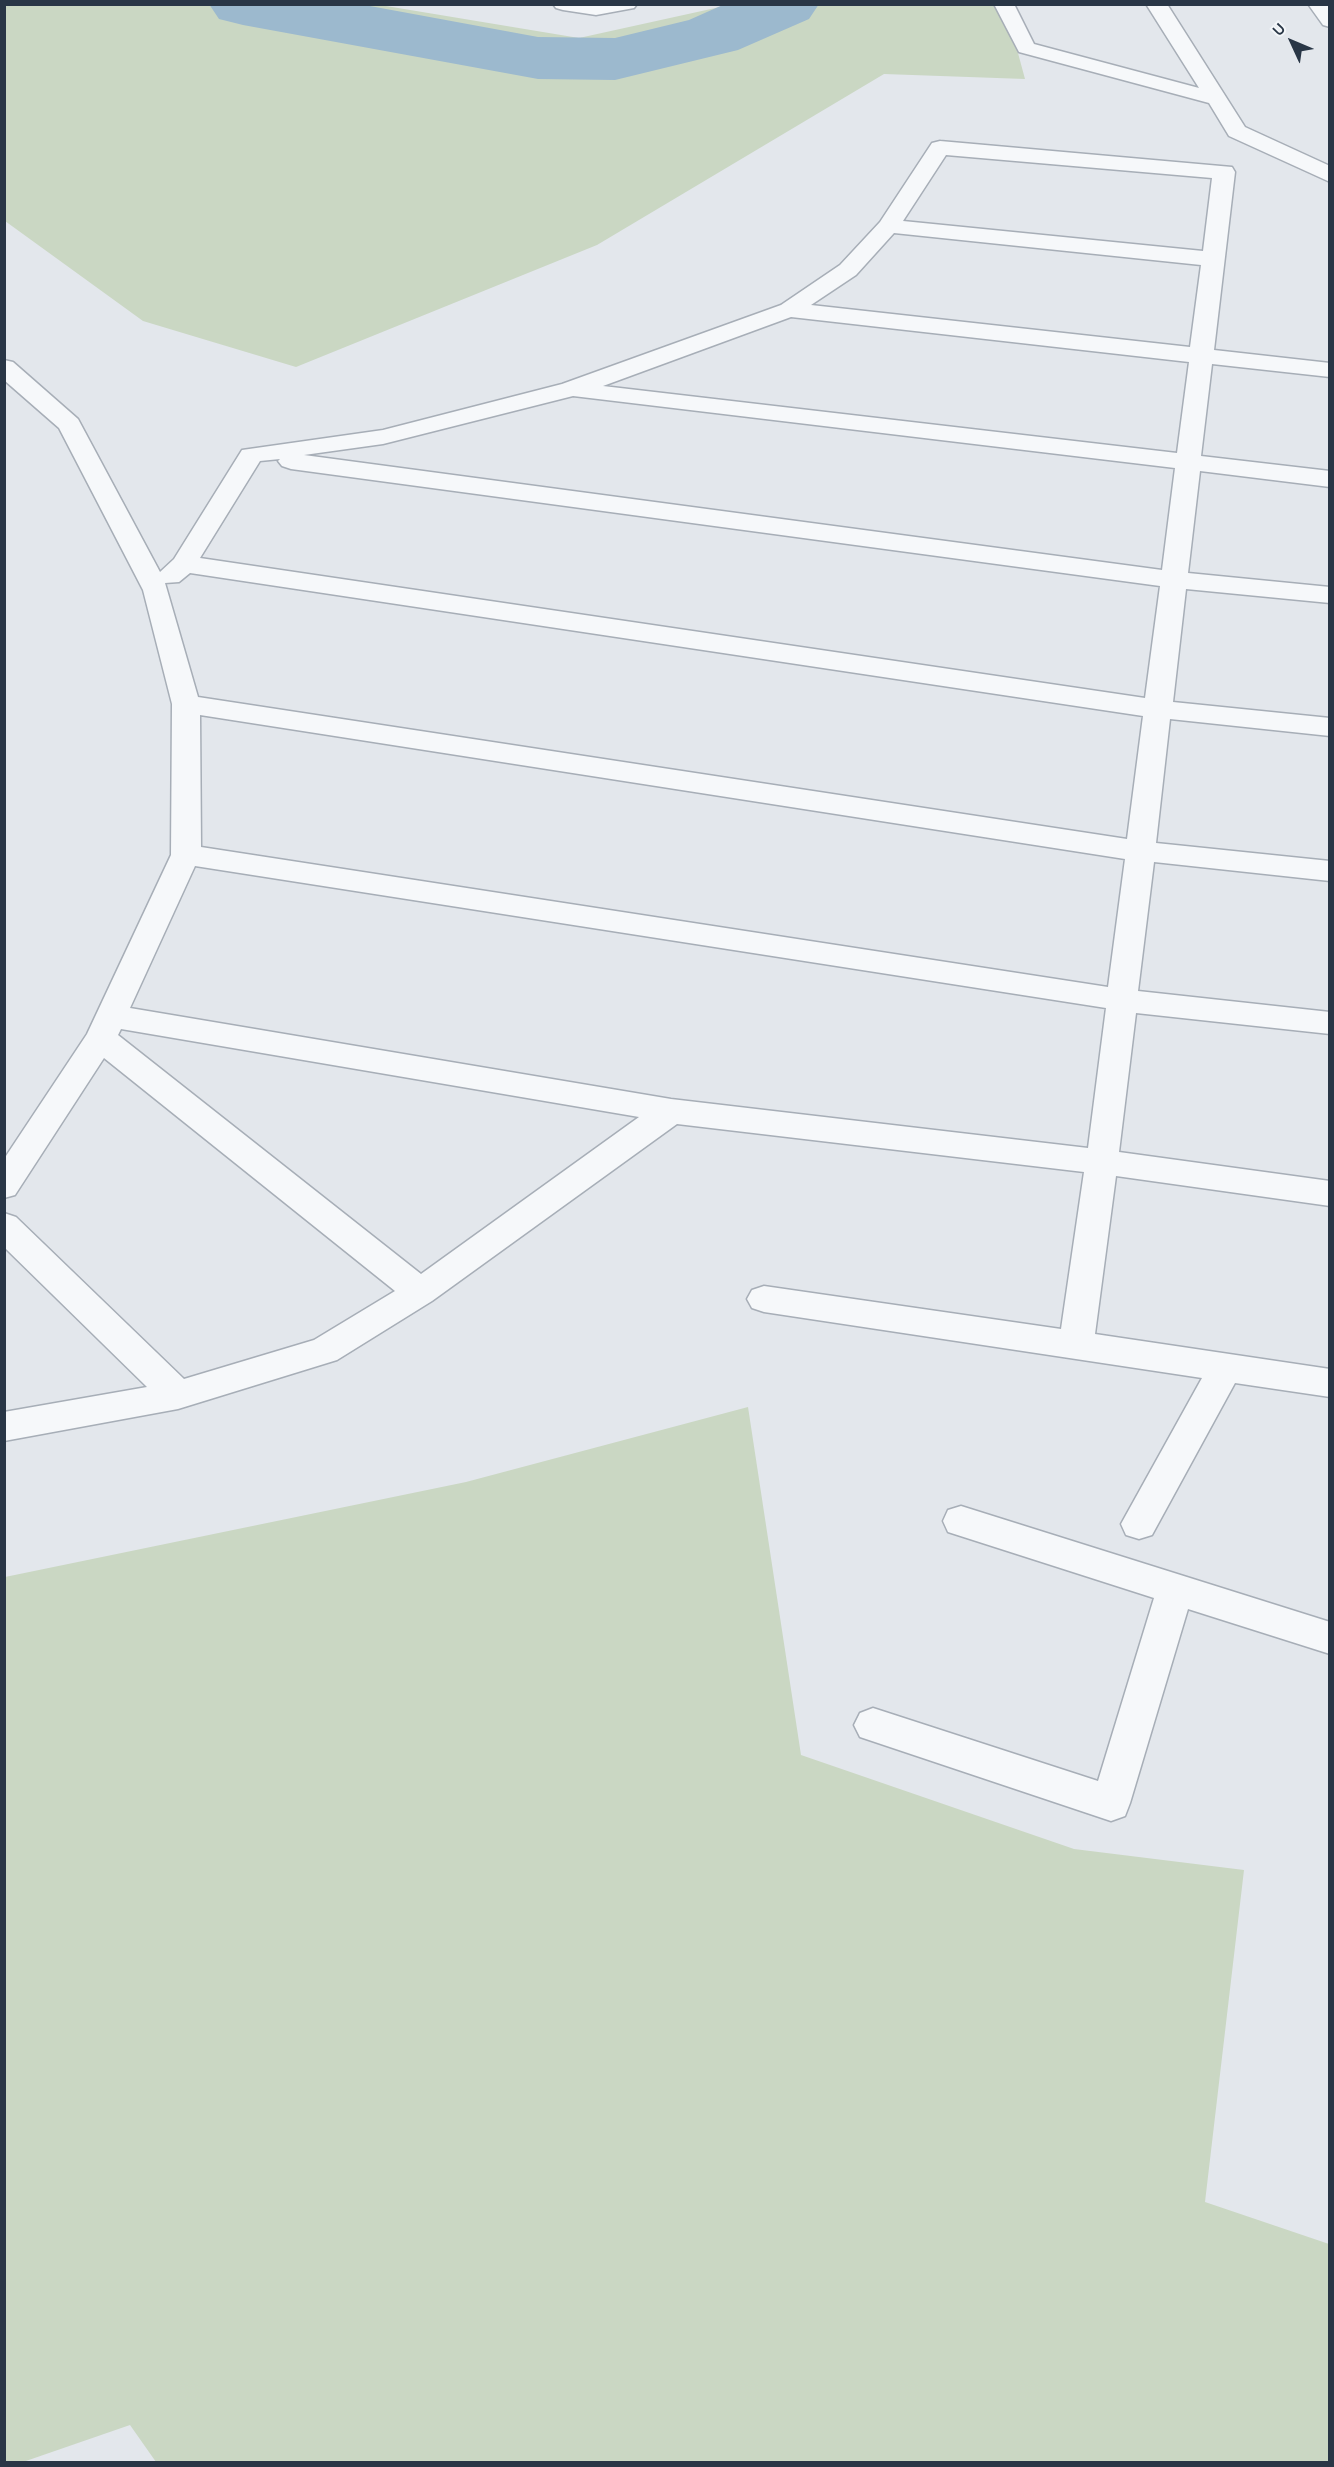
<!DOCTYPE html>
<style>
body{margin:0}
#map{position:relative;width:1334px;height:2467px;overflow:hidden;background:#e3e7ec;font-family:Karla,sans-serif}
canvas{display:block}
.frame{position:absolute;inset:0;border:6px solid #293646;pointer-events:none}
.north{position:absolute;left:1262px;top:12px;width:60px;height:60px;-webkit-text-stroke:4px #f3f6f9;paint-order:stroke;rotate:314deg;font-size:16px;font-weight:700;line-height:24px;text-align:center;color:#293646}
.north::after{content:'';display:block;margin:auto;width:21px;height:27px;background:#293646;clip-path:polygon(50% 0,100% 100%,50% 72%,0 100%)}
</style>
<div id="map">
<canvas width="1334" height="2467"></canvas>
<div class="frame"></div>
<div class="north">U</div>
</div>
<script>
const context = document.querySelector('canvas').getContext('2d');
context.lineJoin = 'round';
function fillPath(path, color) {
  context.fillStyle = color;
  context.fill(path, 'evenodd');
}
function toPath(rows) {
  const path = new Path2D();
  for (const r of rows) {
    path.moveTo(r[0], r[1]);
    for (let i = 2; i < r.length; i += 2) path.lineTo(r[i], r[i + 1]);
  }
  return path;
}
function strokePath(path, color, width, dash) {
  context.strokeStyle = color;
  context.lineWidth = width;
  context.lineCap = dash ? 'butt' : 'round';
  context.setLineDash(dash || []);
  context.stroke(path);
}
fillPath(toPath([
 [5,5,380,5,579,38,729,5,1005,5,1025,79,884,74,597,245,296,367,143,321,5,221],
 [748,1407,801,1755,1074,1849,1244,1870,1205,2202,1329,2244,1329,2462,156,2462,130,2425,23,2462,5,2462,5,1577,466,1482]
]), '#cad7c3');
fillPath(toPath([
 [209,4,359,4,538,37,615,38,689,20,725,4,819,4,809,19,738,50,615,80,538,79,243,25,219,19,209,4]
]), '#9cb9ce');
const minor = toPath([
 [553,4,637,4,634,8,596,15,563,10,556,8,553,4],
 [994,4,1014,4,1034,44,1199,88,1146,4,1167,4,1245,127,1330,166,1330,182,1229,136,1209,103,1019,52,994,4],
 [1308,4,1329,4,1330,27,1323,25,1308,4],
 [940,141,1232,167,1235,172,1214,350,1330,363,1330,377,1212,364,1201,456,1330,471,1330,487,1200,471,1188,573,1330,587,1330,603,1186,589,1173,702,1330,718,1330,736,1170,719,1156,843,1330,861,1330,881,1154,862,1138,991,1330,1012,1330,1034,1136,1013,1119,1152,1330,1181,1330,1206,1116,1176,1095,1334,1330,1369,1330,1397,1235,1383,1152,1535,1139,1539,1126,1535,1121,1524,1202,1378,764,1312,752,1308,747,1299,752,1290,764,1286,1061,1329,1084,1172,677,1124,432,1301,337,1360,178,1409,4,1441,4,1412,147,1387,4,1247,4,1213,16,1217,184,1379,314,1340,395,1291,104,1058,15,1195,4,1198,4,1159,87,1034,171,855,172,704,143,590,59,428,4,380,4,360,13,362,78,419,160,572,174,559,242,450,383,430,562,384,781,305,840,265,880,222,932,143,940,141],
 [946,155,1212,178,1203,251,903,221,946,155],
 [894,233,1201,265,1190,347,811,305,856,275,894,233],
 [791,317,1189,362,1177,453,603,386,791,317],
 [573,396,1175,468,1162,570,304,455,383,444,573,396],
 [280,459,278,461,282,466,291,469,1160,586,1145,698,200,558,260,461,280,459],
 [190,573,1143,716,1127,839,198,697,165,583,179,582,190,573],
 [200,715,1125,859,1108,987,201,847,200,715],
 [195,866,1106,1008,1088,1148,671,1099,130,1008,195,866],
 [121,1029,639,1117,421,1274,118,1035,121,1029],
 [961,1506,1330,1622,1330,1654,1188,1609,1130,1803,1125,1816,1111,1821,860,1737,854,1725,860,1713,873,1708,1098,1781,1154,1598,948,1532,943,1521,948,1510,961,1506]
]);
strokePath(minor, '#a7aeb7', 3);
fillPath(minor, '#f6f8fa');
</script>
